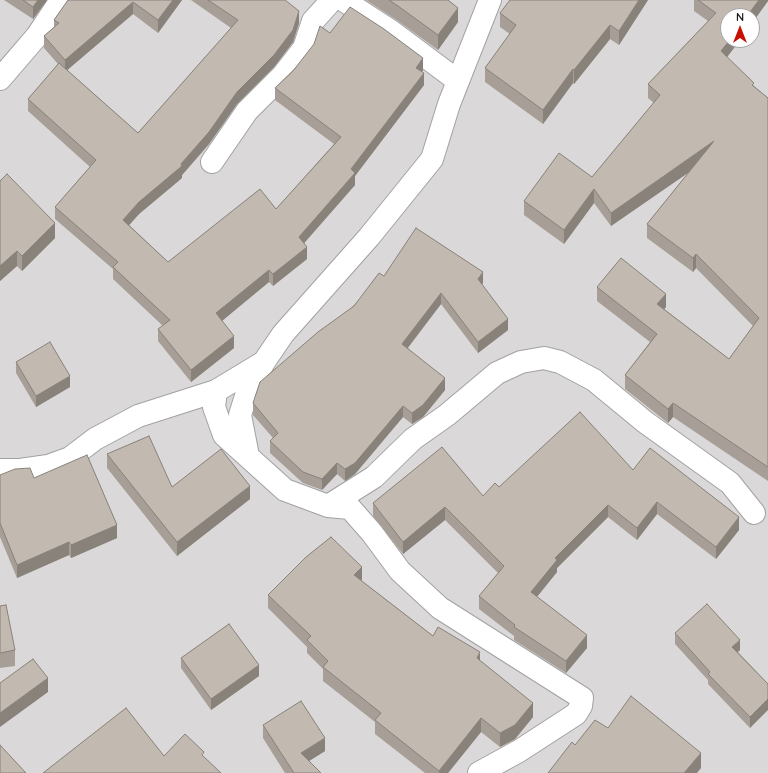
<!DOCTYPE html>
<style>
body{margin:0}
#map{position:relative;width:768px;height:773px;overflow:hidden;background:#edeae1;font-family:Quicksand,sans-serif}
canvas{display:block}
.north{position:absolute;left:720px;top:8px;width:40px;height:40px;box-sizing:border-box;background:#fff;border:1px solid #a4a4a4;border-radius:50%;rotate:0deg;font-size:11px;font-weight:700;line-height:16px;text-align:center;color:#1b1b1b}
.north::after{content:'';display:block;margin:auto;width:14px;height:18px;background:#c70f00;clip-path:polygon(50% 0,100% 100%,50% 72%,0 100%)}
</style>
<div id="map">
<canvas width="768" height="773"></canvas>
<div class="north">N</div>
</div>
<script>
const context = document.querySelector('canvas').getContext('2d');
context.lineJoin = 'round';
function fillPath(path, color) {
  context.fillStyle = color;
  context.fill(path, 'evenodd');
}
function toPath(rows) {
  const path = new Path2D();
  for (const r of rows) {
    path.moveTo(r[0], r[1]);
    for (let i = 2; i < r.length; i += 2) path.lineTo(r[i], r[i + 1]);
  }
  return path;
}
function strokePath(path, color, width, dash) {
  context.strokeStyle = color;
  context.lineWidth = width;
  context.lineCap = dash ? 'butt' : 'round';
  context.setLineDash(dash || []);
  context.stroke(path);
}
fillPath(toPath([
 [0,0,768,0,768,773,0,773],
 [728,16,752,16,752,40,728,40]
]), '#dad8d8');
const street = toPath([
 [343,0,391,31,458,81],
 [0,79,37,36,61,0],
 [212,162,247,111,283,75,304,48,313,21,332,0],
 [216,391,214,407,224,435,285,490,328,506,350,508,372,533,400,571,440,608,582,698,581,706,576,714,519,751,479,773],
 [248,456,240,415,250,383,263,364],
 [0,470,20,470,48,466,70,458,95,439,138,416,216,391,264,362,283,334,369,237,432,159,449,104,490,0],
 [328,506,374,477,413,439,447,415,497,373,521,362,544,358,560,362,594,380,645,422,730,483,754,513]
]);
strokePath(street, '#a2a2a2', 24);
strokePath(street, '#fff', 22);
fillPath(toPath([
 [4,0,47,0,33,19],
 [68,0,182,0,158,33,133,14,67,70,138,133,231,28,191,0,285,0,299,23,293,42,274,67,237,104,209,144,182,175,182,178,139,214,129,225,168,262,276,209,334,144,275,100,275,88,330,33,423,70,422,72,424,85,355,176,355,185,304,243,307,259,273,286,269,282,221,321,234,348,191,382,158,341,158,329,163,326,113,279,113,269,55,219,55,207,90,167,28,111,28,99,58,64,44,48,44,36,54,27,54,20],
 [366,0,448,0,458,22,438,50,398,21],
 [648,0,619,45,610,39,574,84,573,83,543,124,485,82,485,68,510,34,500,27,500,13],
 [694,0,768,0,768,1,752,23,752,16,728,40,740,40,727,57,754,86,768,98,768,481,673,417,668,423,625,389,625,375,650,342,597,301,597,287,666,307,664,309,729,359,753,326,696,268,693,272,647,238,647,224,689,172,611,226,594,203,564,244,524,215,524,201,592,177,654,103,648,98,648,84,708,21,694,11],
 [0,181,55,238,22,271,17,266,0,281],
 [384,276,483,283,482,285,508,330,478,353,441,304,408,348,445,390,423,417,412,424,403,417,355,474,345,481,337,474,322,490,303,483,270,453,270,441,273,438,253,415,253,403],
 [16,362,70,387,36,407,16,373],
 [107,454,172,487,250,499,177,556,107,468],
 [633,470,739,530,716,559,657,514,637,540,608,517,557,568,557,572,537,597,587,648,566,673,514,640,514,636,479,609,479,596,498,573,445,520,403,554,373,516,373,503,483,496,499,487],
 [0,475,34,478,117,538,71,558,69,555,17,578,0,537],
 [362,581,433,636,480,661,533,717,515,739,500,747,481,732,448,773,425,773,375,734,375,722,323,681,323,669,307,653,307,647,268,608,268,595],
 [0,606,15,650,15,666,0,668],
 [675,633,740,650,738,652,768,684,750,728,708,684,708,680,675,644],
 [181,658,259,676,211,710,181,668],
 [263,725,325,751,309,761,321,773,285,773,263,738]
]), '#a79f97');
fillPath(toPath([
 [38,0,47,0,33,19,33,7],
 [173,0,182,0,158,33,158,20],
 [639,0,648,0,619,45,619,31],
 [759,0,768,0,768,1,752,23,752,16,747,16],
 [133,2,133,14,65,72,65,60],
 [458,8,458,22,438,50,438,35],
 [299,11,299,23,293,42,274,67,237,104,209,144,182,175,182,178,139,214,123,232,123,220,139,202,181,164],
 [610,25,610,39,574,84,574,70],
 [730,40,740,40,721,65,721,51],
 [423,58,423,70,416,80,416,68],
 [573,69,573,83,543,124,543,110],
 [424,73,424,85,355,176,355,185,299,249,299,237],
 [714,141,714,155,611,226,611,213],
 [594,189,594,203,564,244,564,230],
 [55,223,55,238,22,271,22,256],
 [307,247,307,259,273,286,273,274],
 [17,251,17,266,0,281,0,266],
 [696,254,696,268,693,272,693,258],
 [269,270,269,282,216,326,216,313],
 [483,272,483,283,478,291,478,279],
 [441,293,441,304,402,355,402,344],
 [666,294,666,307,657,318,657,304],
 [508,319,508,330,478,353,478,342],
 [234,336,234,348,191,382,191,370],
 [70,376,70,387,36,407,36,396],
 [445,378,445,390,423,417,412,424,412,413],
 [673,403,673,417,668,423,668,409],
 [403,406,403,417,355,474,345,481,345,469],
 [337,463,337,474,322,490,322,479],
 [250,486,250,499,177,556,177,542],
 [657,502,657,514,637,540,637,528],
 [608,505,608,517,557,568,557,572,531,604,531,592,555,558],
 [445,507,445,520,403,554,403,542],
 [739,517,739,530,716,559,716,547],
 [117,525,117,538,71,558,71,545],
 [69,542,69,555,17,578,17,565],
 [362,567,362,581,354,575],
 [587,635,587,648,566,673,566,661],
 [740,640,740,650,732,657,732,647],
 [480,652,480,666,477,658],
 [259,665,259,676,211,710,211,699],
 [48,678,48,692,0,727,0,713],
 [768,699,768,710,750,728,750,717],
 [533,703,533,717,515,739,500,747,500,733],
 [481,718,481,732,448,773,439,773,439,771],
 [325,738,325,751,301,766,301,753],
 [701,753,701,768,697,773,684,773]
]), '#88827b');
const building = toPath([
 [23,0,38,0,33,7,23,0],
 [68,0,173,0,158,20,133,2,65,60,44,36,59,23,54,20,68,0],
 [208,0,285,0,299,11,293,30,274,55,237,92,209,132,181,164,182,166,139,202,123,220,168,262,260,189,276,209,341,137,275,88,293,71,314,44,320,26,330,33,350,7,384,29,423,58,416,68,424,73,351,169,355,173,299,237,307,247,273,274,269,270,216,313,234,336,191,370,158,329,170,320,113,267,118,262,55,207,96,160,28,99,59,63,138,133,238,20,208,0],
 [389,0,448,0,458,8,438,35,398,6,389,0],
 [510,0,639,0,619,31,610,25,574,70,573,69,543,110,485,68,516,25,500,13,510,0],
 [698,0,759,0,747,16,728,16,728,40,730,40,721,51,754,83,752,85,768,98,768,467,673,403,668,409,625,375,657,334,597,287,621,258,666,294,657,304,729,359,759,318,696,254,693,258,647,224,714,141,611,213,594,189,564,230,524,201,559,153,592,177,660,95,648,84,716,13,698,0],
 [7,174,55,223,22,256,17,251,0,266,0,181,7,174],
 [416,228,483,272,478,279,508,319,478,342,441,293,402,344,445,378,423,405,412,413,403,406,355,463,345,469,337,463,322,479,303,472,270,441,278,433,253,403,260,382,318,332,354,306,379,273,384,276,416,228],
 [50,342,70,376,36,396,16,362,50,342],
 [580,412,633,470,650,448,739,517,716,547,657,502,637,528,608,505,555,558,557,560,531,592,587,635,566,661,514,627,515,625,479,596,504,566,445,507,403,542,373,503,442,447,483,496,495,483,499,487,580,412],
 [149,436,172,487,221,449,250,486,177,542,107,454,149,436],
 [87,455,117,525,71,545,69,542,17,565,0,523,0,475,15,469,30,468,34,478,87,455],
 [331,537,362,567,354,575,433,636,438,627,480,652,477,658,533,703,515,725,500,733,481,718,439,771,375,720,381,713,323,667,328,661,307,640,311,636,268,595,306,557,331,537],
 [707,604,740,640,732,647,768,684,768,699,750,717,708,674,710,672,675,633,707,604],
 [6,605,15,650,0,653,0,606,6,605],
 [229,624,259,665,211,699,181,658,229,624],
 [33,659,48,678,0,713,0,683,33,659],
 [631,696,701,753,684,773,548,773,572,742,575,745,595,720,608,728,631,696],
 [301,701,325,738,301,753,321,773,294,773,263,725,301,701],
 [126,708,164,756,185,734,204,752,202,755,221,773,43,773,126,708],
 [0,745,26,773,0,773,0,745]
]);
fillPath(building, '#c2b9b0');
strokePath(building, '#88827b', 1);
</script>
